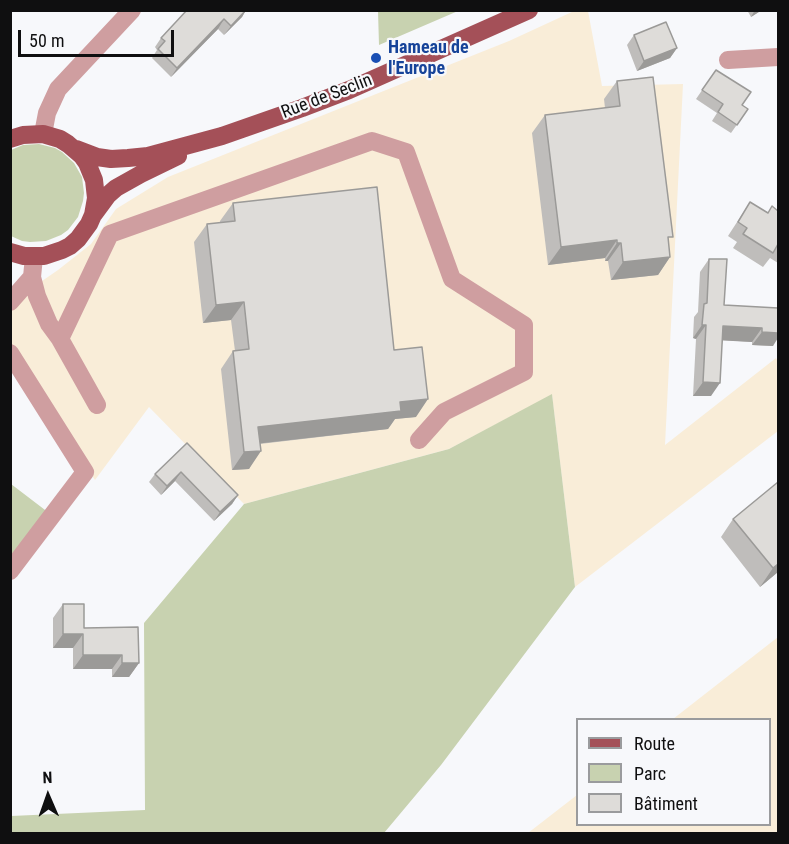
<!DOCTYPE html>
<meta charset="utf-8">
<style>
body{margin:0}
#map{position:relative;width:789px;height:844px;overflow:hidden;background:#f7f8fb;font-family:"Roboto Condensed",sans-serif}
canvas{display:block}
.frame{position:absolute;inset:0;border:12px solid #0f0f10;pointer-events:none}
.legend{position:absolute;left:576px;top:718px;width:195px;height:108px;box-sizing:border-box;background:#f7f8fb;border:2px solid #9a9b9d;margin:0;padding:8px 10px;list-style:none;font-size:18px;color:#0f0f10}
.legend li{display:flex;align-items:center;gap:12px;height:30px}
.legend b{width:30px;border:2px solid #9a9b9d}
.north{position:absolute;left:18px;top:766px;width:60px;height:60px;-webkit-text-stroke:4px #f7f8fb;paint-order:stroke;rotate:358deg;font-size:16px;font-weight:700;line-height:24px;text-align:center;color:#0f0f10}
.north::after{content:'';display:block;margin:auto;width:21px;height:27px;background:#0f0f10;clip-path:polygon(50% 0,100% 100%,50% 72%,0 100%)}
.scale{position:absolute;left:18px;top:30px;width:156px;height:27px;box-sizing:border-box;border:3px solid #0f0f10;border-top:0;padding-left:8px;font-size:18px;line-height:21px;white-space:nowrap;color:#0f0f10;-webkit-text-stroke:4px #f7f8fb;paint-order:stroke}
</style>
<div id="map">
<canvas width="789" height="844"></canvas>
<div class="frame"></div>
<ul class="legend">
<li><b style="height:8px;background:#a45058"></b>Route</li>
<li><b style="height:16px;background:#c8d2b0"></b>Parc</li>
<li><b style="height:16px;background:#dedcd9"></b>Bâtiment</li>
</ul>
<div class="north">N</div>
<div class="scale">50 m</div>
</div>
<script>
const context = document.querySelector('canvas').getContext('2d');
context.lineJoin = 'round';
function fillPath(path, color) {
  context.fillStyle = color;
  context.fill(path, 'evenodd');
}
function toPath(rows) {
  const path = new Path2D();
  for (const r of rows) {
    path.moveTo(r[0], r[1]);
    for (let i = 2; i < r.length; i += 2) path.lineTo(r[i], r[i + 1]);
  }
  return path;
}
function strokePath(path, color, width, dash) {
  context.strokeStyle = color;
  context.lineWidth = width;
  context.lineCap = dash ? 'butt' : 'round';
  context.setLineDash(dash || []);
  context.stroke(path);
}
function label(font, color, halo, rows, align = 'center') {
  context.font = font + ' "Roboto Condensed",sans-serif';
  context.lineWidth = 4.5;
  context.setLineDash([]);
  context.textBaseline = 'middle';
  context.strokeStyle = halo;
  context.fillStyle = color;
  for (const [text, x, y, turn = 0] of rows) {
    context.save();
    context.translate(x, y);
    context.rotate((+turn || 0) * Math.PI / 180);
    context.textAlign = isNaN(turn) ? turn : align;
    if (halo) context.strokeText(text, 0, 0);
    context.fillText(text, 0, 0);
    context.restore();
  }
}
fillPath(toPath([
 [574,11,588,11,602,86,683,84,665,445,776,358,778,362,778,431,575,587,552,395,449,449,244,504,149,407,95,480,11,357,10,303,58,270,91,244,116,209,168,177,509,41],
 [778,637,778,833,528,833,577,795,578,824,770,824,770,720,673,719]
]), '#f9edd8');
fillPath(toPath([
 [378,11,378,10,458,11,379,45],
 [39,144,55,148,62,152,74,163,82,177,84,193,83,201,78,217,68,230,61,235,46,241,30,242,22,241,11,236,11,150,23,145],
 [552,394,575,587,441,765,384,833,11,833,11,816,145,810,144,623,244,504,449,449],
 [11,484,49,513,11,560]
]), '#c8d2b0');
strokePath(toPath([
 [728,60,778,57],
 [43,134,47,113,58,89,132,10],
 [34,257,32,277,37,296,49,324,60,339,97,405],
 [10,302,32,277],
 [60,339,110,234,372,141,406,152,452,279,524,325,524,372,444,412,419,440],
 [10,353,85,472,10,571]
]), '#cf9ea0', 18);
strokePath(toPath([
 [10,139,23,135,43,134,60,139,68,144,82,156,87,163,94,180,96,198,93,215,89,224,78,239,70,246,62,250,44,256,24,256,10,252],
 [76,149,97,157,111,159,128,158,148,156,222,136,302,108,349,90,529,10],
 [94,214,108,195,116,188,141,174,178,156]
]), '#a45058', 18);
fillPath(toPath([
 [187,10,246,10,242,17,224,35,218,29,171,77,152,58,157,50,155,47,161,38],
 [747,10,762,10,751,17],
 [634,35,677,48,670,58,637,71,627,45],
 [716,70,742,105,748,109,731,133,712,121,717,113,696,99],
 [617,81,668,242,670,257,658,275,611,280,608,261,605,261,605,258,548,265,532,133,545,115,605,108,604,99],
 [750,202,767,213,778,211,778,263,770,258,763,267,733,248,737,242,728,236],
 [233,203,394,350,416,417,395,419,388,429,260,444,249,469,232,470,221,369,233,351,235,351,231,320,203,323,194,242,207,224,220,223,220,221],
 [709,259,724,305,778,308,773,346,752,345,752,342,723,340,711,396,693,396,696,339,693,338,694,317,698,312,700,272],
 [187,443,238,495,232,504,214,521,175,481,161,495,149,482,155,474],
 [778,482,778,572,760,587,721,537,733,519],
 [63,604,84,628,139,663,129,677,112,677,112,669,73,669,73,648,53,648,53,618]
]), '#bfbdbb');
fillPath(toPath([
 [246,10,242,17,224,35,231,26],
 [755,10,762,10,751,17],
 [224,19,218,29,171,77,177,68],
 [677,48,670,58,637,71,644,61],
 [617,240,605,258,548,265,561,247],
 [617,243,621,243,608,261,605,261],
 [670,257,658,275,611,280,623,262],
 [244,302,231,320,203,323,216,305],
 [702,325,706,325,696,339,693,338],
 [723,326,762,328,752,342,714,340],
 [762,332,778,333,778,338,773,346,752,345],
 [703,382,720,383,711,396,693,396],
 [428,399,416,417,395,419,388,429,246,445,258,427,400,402],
 [261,451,249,469,232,470,244,452],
 [181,472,175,481,161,495,167,486],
 [238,495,232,504,214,521,220,512],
 [778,564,778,572,760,587,773,568],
 [63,634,83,634,73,648,53,648],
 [83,655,122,655,112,669,73,669],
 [122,663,139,663,129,677,112,677]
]), '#9b9a98');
const building = toPath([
 [187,10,246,10,231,26,224,19,177,68,158,49,165,41,161,38,187,10],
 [666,22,677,48,644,61,634,35,666,22],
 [716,70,751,92,742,105,748,109,737,125,718,112,723,104,702,90,716,70],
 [653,77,673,237,668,237,670,257,623,262,621,243,617,243,617,240,561,247,545,115,620,106,617,81,653,77],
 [377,187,394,350,422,347,428,399,400,402,401,411,258,427,261,451,244,452,233,351,249,349,244,302,216,305,207,224,235,221,233,203,377,187],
 [750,202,768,213,772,206,778,211,778,244,773,253,743,234,747,228,738,222,750,202],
 [709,259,727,259,724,305,778,308,778,333,762,332,762,328,723,326,720,383,703,382,706,325,702,325,704,304,707,303,709,259],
 [187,443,238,495,220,512,181,472,167,486,155,474,187,443],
 [778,482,778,564,773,568,733,519,778,482],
 [63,604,84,604,84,628,138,627,139,663,122,663,122,655,83,655,83,634,63,634,63,604]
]);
fillPath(building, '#dedcd9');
strokePath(building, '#9b9a98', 1.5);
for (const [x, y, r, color] of [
 [376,58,6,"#1a4fb4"]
]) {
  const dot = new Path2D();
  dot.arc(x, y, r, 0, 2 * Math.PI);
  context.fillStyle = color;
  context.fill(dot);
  strokePath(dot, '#f7f8fb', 2);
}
label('bold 18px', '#164399', '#f7f8fb', [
 ["Hameau de",388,48],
 ["l'Europe",388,69]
], 'left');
label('18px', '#0f0f10', '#f7f8fb', [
 ["Rue de Seclin",327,97,-21]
]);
</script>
